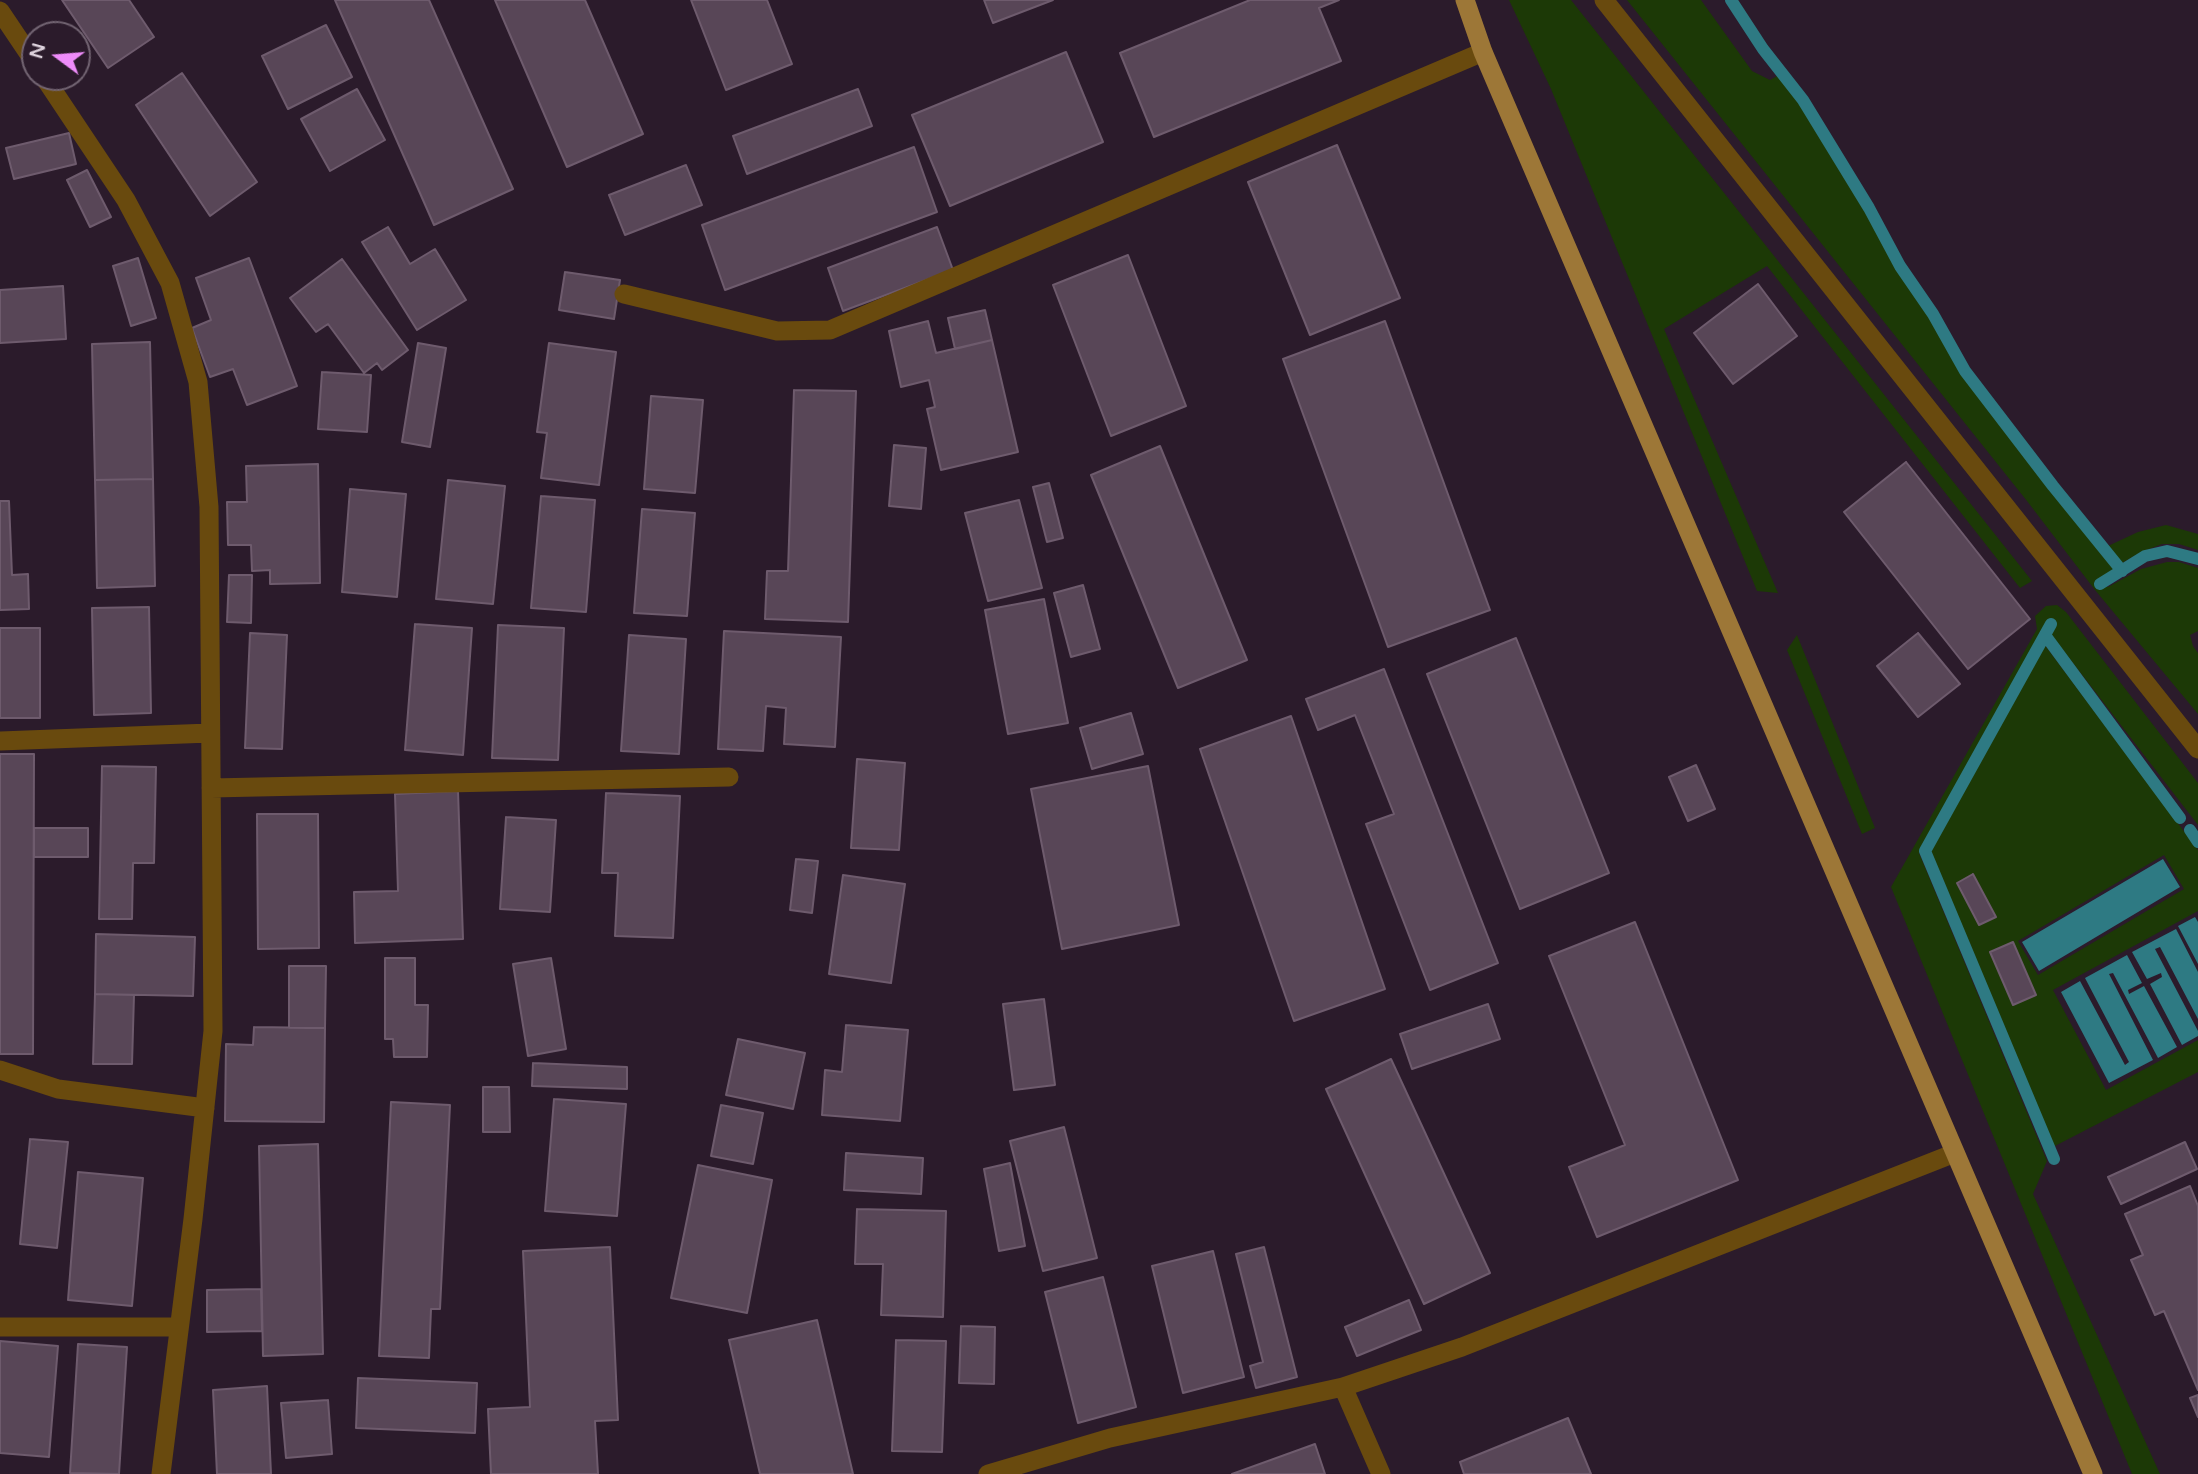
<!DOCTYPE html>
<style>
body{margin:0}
#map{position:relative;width:2198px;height:1474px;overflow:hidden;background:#2b1b2b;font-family:"Varela Round",sans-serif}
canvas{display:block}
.north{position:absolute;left:21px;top:21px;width:70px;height:70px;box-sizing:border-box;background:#2b1b2b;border:2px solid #726472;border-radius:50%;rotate:286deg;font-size:19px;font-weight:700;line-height:28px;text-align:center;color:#ddd2dc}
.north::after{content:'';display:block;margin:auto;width:24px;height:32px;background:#ee8cf9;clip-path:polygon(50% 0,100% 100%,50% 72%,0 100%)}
</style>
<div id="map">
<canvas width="2198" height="1474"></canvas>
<div class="north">N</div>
</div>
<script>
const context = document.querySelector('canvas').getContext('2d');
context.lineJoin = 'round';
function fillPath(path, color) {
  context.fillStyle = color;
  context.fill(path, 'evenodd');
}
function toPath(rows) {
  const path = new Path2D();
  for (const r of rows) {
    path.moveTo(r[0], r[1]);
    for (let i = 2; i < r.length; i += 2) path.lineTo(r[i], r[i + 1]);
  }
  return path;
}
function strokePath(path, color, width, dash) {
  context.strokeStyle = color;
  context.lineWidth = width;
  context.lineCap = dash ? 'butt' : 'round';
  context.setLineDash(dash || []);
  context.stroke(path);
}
fillPath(toPath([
 [1509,0,1571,0,2032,581,2020,588,1767,266,1664,329,1778,593,1757,591,1551,89],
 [1627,0,1701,0,1752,71,1770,80,1781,74,1801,101,1867,209,1898,268,1931,315,1964,372,2051,487,2118,570,2100,580,2102,585,2108,587,2141,569,2167,562,2179,562,2198,568,2198,631,2190,635,2193,646,2198,653,2198,714,2095,590,2027,501],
 [2166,525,2198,534,2198,550,2179,544,2162,544,2141,552,2122,563,2108,546,2138,532],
 [2057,605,2066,612,2198,783,2198,825,2046,628,1919,853,2047,1161,2033,1194,2160,1474,2132,1474,1891,887,2037,629,2035,616,2046,606],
 [1797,635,1875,828,1862,834,1787,650],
 [2044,644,2198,850,2198,911,2053,990,2106,1090,2198,1040,2198,1072,2053,1147,1930,852],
 [2164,855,2184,889,2038,975,2018,941]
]), '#1c3906');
fillPath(toPath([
 [2163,859,2180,887,2039,971,2022,942],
 [2195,917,2198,922,2198,964,2178,926],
 [2176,929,2198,972,2198,1019,2160,947,2155,949,2198,1031,2198,1036,2182,1045,2150,984,2162,977,2161,973,2147,979,2132,952],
 [2127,955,2142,983,2128,990,2129,994,2144,986,2177,1047,2158,1058,2113,973,2109,974,2153,1060,2109,1083,2061,992,2080,981,2125,1065,2129,1062,2085,978]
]), '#2e7a83');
strokePath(toPath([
 [1731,0,1763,49,1803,100,1869,208,1900,266,1933,314,1965,371,2053,486,2122,571],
 [2100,584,2145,556,2167,551,2198,559],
 [2051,624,1925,851,2054,1159],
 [2045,635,2180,818],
 [2190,830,2198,842]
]), '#2e7a83', 12);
const building = toPath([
 [62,0,129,0,154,37,108,68,62,0],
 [335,0,429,0,513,189,434,225,335,0],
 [495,0,585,0,643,134,567,167,495,0],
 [691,0,767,0,792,64,726,90,691,0],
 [984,0,1053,0,993,23,984,0],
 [1250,0,1339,0,1319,8,1341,61,1154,137,1120,53,1250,0],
 [326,25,352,77,288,109,262,56,326,25],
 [1066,52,1103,142,950,206,912,115,1066,52],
 [182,73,257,182,210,216,136,105,182,73],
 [357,89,385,140,330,171,301,119,357,89],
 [858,89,872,126,747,174,733,136,858,89],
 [69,133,76,164,14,179,6,148,69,133],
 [1337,145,1400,298,1310,335,1248,182,1337,145],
 [914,147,937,212,725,290,702,225,914,147],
 [686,165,702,205,625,235,609,195,686,165],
 [87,170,111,217,90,227,67,180,87,170],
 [388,227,410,264,435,249,466,300,417,330,362,242,388,227],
 [937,227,953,270,843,311,828,268,937,227],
 [1128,255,1186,406,1111,436,1053,285,1128,255],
 [138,258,156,318,131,326,113,266,138,258],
 [249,258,297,386,247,405,233,369,210,377,192,328,211,320,196,278,249,258],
 [342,259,408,350,382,370,377,363,364,373,328,324,316,332,290,298,342,259],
 [565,272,620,280,614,319,559,310,565,272],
 [1758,284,1797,336,1733,384,1694,333,1758,284],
 [63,286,66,339,0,343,0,290,63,286],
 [985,310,992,340,955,349,948,318,985,310],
 [928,321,936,353,992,340,1018,452,941,470,927,409,935,407,929,380,901,387,889,331,928,321],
 [1385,321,1490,610,1388,647,1283,359,1385,321],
 [150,342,153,479,95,480,92,344,150,342],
 [418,343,446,348,430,447,402,442,418,343],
 [549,343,616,352,599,485,541,478,547,433,537,432,549,343],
 [322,372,371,375,367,432,318,429,322,372],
 [794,390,856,391,848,622,765,619,767,571,788,571,794,390],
 [651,396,703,400,695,493,644,489,651,396],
 [894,445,926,448,921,509,889,506,894,445],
 [1160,446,1247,660,1178,688,1091,475,1160,446],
 [1906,462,2030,619,1968,669,1844,512,1906,462],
 [318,464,320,583,270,584,270,570,252,571,251,545,228,545,227,502,247,502,246,466,318,464],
 [153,479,155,586,97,588,95,480,153,479],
 [448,480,505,486,493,604,436,599,448,480],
 [1049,483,1063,538,1047,542,1033,487,1049,483],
 [350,489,406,494,397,597,342,592,350,489],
 [541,496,595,500,586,612,531,608,541,496],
 [1019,500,1042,588,988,601,965,513,1019,500],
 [0,501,9,501,12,575,28,574,29,609,0,610,0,501],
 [642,509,695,513,687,616,634,613,642,509],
 [229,575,252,575,251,623,227,622,229,575],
 [1083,585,1100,649,1071,657,1054,593,1083,585],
 [1044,599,1068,723,1008,734,985,610,1044,599],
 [149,607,151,713,94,715,92,608,149,607],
 [415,624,472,628,463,755,405,750,415,624],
 [498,625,564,628,558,760,492,758,498,625],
 [0,628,40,628,40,718,0,718,0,628],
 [724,631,841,637,835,747,784,744,786,708,766,706,763,751,718,749,724,631],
 [250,633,287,635,282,749,245,748,250,633],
 [1918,633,1960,684,1918,717,1877,666,1918,633],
 [629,635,686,639,679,754,621,751,629,635],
 [1516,638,1609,873,1520,909,1427,674,1516,638],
 [1384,669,1498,963,1430,990,1366,824,1394,814,1355,715,1318,730,1306,699,1384,669],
 [1131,713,1143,754,1092,769,1080,728,1131,713],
 [1291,716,1385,989,1294,1021,1200,749,1291,716],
 [0,754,34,754,33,1054,0,1054,0,754],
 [857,759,905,763,899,850,851,848,857,759],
 [1696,765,1715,809,1688,821,1669,777,1696,765],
 [102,766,156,767,154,863,133,863,132,919,99,919,102,766],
 [1148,766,1179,925,1062,949,1031,789,1148,766],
 [458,791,463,939,355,943,354,892,398,891,395,794,458,791],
 [606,793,680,796,673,938,615,936,618,873,602,873,606,793],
 [257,814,318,814,319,948,258,949,257,814],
 [506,817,556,820,550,912,500,909,506,817],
 [34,828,88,828,88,857,34,857,34,828],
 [796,859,818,861,812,913,790,910,796,859],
 [1973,874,1996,917,1979,925,1957,883,1973,874],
 [843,875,905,884,891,983,829,974,843,875],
 [1635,922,1738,1180,1597,1237,1569,1167,1625,1145,1549,956,1635,922],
 [96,934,195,937,193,996,95,994,96,934],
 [2013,942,2036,995,2013,1005,1990,952,2013,942],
 [385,958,415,958,415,1005,428,1005,427,1057,394,1057,393,1039,385,1039,385,958],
 [551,958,566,1049,528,1056,513,964,551,958],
 [289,966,326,966,325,1028,289,1028,289,966],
 [95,994,134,995,132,1064,93,1064,95,994],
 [1044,999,1055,1085,1014,1090,1003,1004,1044,999],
 [1488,1004,1500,1039,1412,1069,1400,1034,1488,1004],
 [846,1025,908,1030,900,1121,822,1115,825,1070,842,1072,846,1025],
 [254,1027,325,1028,324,1122,225,1121,226,1044,253,1045,254,1027],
 [738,1039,805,1053,793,1109,726,1095,738,1039],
 [1391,1059,1490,1273,1424,1304,1326,1089,1391,1059],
 [533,1063,627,1067,627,1089,532,1086,533,1063],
 [483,1087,509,1087,510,1132,483,1132,483,1087],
 [554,1099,626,1104,617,1216,545,1211,554,1099],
 [391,1102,450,1105,440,1309,431,1309,429,1358,379,1356,391,1102],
 [721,1105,763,1113,753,1164,711,1156,721,1105],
 [1064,1127,1097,1258,1043,1271,1010,1141,1064,1127],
 [30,1139,68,1142,57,1248,20,1244,30,1139],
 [2185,1142,2197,1169,2121,1204,2108,1177,2185,1142],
 [318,1144,323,1354,263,1356,259,1146,318,1144],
 [846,1153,923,1158,921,1194,844,1190,846,1153],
 [1010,1163,1025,1246,999,1251,984,1169,1010,1163],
 [698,1165,772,1180,747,1313,671,1298,698,1165],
 [78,1172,143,1178,132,1306,68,1300,78,1172],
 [2190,1186,2198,1206,2198,1390,2164,1311,2155,1315,2131,1260,2143,1255,2125,1214,2190,1186],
 [857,1209,946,1211,943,1317,881,1315,883,1264,855,1264,857,1209],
 [610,1247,618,1420,595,1421,598,1474,491,1474,488,1409,530,1407,523,1251,610,1247],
 [1264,1247,1297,1377,1256,1388,1250,1366,1263,1362,1236,1254,1264,1247],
 [1213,1251,1244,1377,1183,1393,1152,1266,1213,1251],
 [1103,1277,1136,1407,1078,1423,1045,1292,1103,1277],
 [261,1289,262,1331,207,1332,207,1290,261,1289],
 [1409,1300,1421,1330,1357,1356,1345,1327,1409,1300],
 [817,1320,853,1474,760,1474,729,1340,817,1320],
 [961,1326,995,1327,994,1384,959,1383,961,1326],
 [896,1340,946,1341,942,1452,892,1451,896,1340],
 [0,1341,58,1346,49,1457,0,1453,0,1341],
 [78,1344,127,1347,119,1474,70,1473,78,1344],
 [358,1378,477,1383,475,1433,356,1428,358,1378],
 [267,1386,271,1474,217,1474,213,1390,267,1386],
 [2198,1395,2198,1417,2190,1398,2198,1395],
 [328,1400,332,1454,286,1458,281,1403,328,1400],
 [1568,1418,1591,1474,1464,1474,1460,1462,1568,1418],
 [1315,1444,1325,1474,1232,1474,1315,1444]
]);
fillPath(building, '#584657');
strokePath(building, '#6e5b6d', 2);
strokePath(toPath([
 [1604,0,2198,749],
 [0,11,35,63],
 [44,77,126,200,170,283,198,382,209,507,213,1031,193,1219,161,1474],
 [624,294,777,331,830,330,1483,52],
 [0,741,210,733],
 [211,788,729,777],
 [0,1070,58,1089,205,1108],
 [0,1327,179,1327],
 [1343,1387,1381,1474],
 [988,1474,1110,1438,1343,1387,1462,1347,1955,1153]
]), '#694a0e', 19);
strokePath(toPath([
 [1465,0,1483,52,2093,1474]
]), '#9d7737', 19);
</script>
